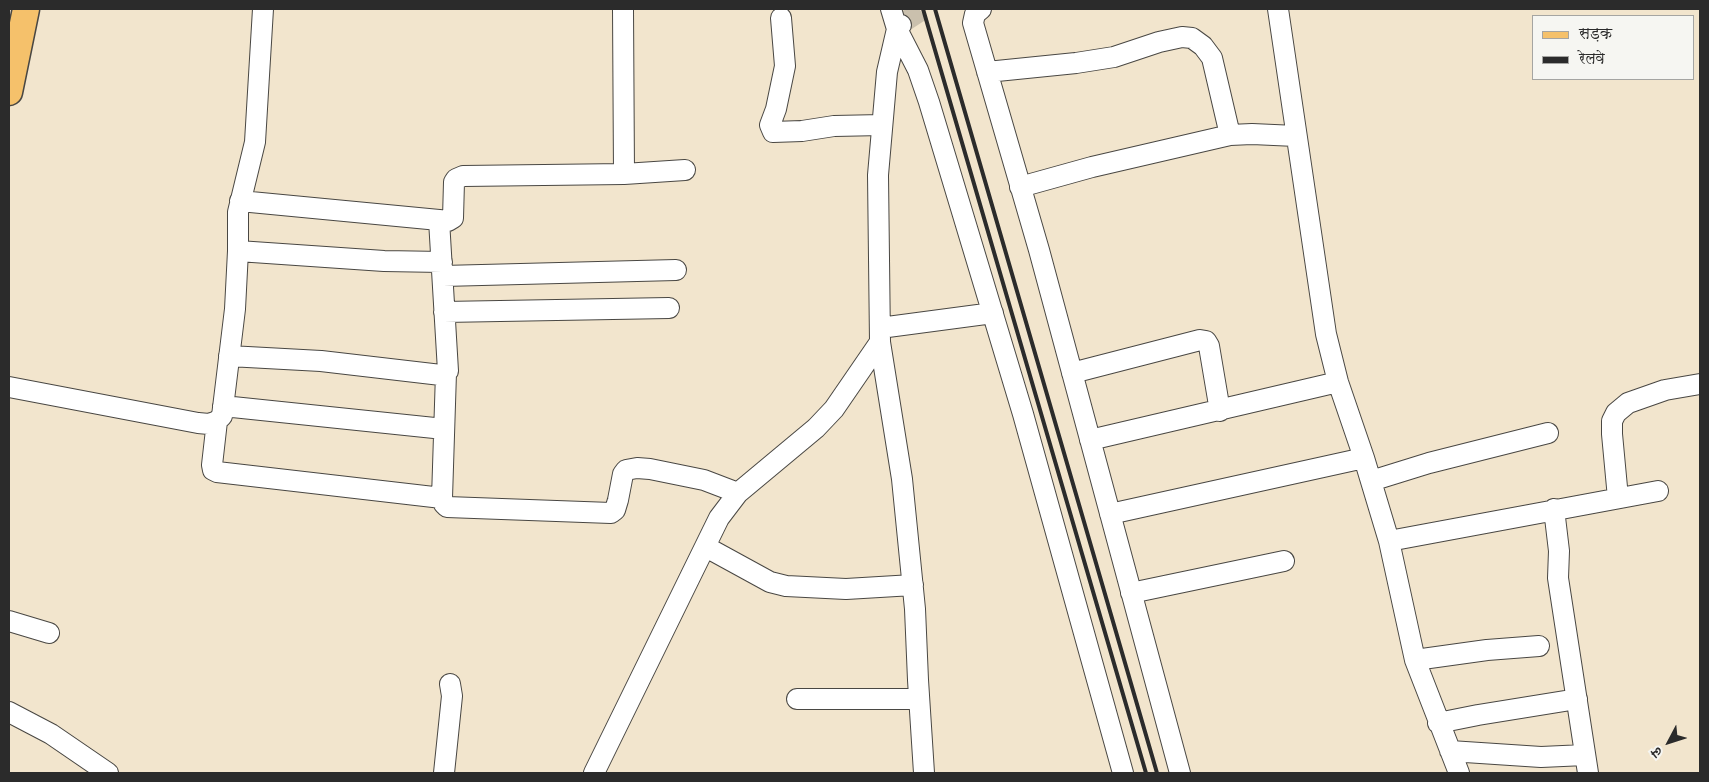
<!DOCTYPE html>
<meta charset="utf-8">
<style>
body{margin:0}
#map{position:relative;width:1709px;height:782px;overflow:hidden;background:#f2e5cd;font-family:Dekko,"Playpen Sans Deva",sans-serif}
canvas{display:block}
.frame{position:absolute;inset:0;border:10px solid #2b2b2b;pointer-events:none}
.legend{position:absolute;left:1532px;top:15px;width:162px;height:65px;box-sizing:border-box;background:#f6f6f2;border:1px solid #a5a5a2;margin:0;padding:6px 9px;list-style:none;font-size:15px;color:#2b2b2b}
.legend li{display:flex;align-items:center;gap:10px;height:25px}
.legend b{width:25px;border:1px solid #a5a5a2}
.north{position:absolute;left:1644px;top:717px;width:50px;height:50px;-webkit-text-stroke:4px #f6f6f2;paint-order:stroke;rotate:230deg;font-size:14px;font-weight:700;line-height:20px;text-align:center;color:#2b2b2b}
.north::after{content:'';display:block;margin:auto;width:18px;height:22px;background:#2b2b2b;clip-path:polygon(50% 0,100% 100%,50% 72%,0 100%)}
</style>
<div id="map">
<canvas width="1709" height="782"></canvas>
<div class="frame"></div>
<ul class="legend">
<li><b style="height:6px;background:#f5c16b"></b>सड़क</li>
<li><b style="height:6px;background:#2b2b2b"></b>रेलवे</li>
</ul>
<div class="north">उ</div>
</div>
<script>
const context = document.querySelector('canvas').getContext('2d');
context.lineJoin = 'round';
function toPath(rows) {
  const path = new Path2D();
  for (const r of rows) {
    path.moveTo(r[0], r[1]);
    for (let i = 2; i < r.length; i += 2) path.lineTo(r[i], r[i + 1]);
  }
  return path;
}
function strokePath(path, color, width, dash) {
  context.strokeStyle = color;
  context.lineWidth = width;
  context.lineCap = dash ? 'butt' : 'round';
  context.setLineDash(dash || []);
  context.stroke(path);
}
strokePath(toPath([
 [904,22,924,9]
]), '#cac0ad', 20, [20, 10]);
const minor = toPath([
 [623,9,624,174],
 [891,9,897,29,918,70,929,102,1023,414,1123,773],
 [981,9,975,14,973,23,1039,250,1180,773],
 [1278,9,1326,334,1338,382,1364,458,1389,541,1415,660,1459,773],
 [781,18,785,66,776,109,770,125,773,132,802,131,834,126,882,125],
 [901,25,897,29,887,72,878,175,880,342,902,479,915,609,918,680,924,773],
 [987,72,1076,63,1114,57,1159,42,1182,37,1192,38,1203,46,1212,58,1230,135],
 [1020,187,1092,167,1230,135,1252,134,1296,136],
 [439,220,448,221,453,218,454,182,456,179,463,176,624,174,685,170],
 [238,251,384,261,442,262],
 [443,276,676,270],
 [444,312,669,308],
 [880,328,993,313],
 [229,356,321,361,441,375,446,373,448,371,439,220,240,201],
 [446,373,442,498,444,504,447,507,611,513,615,510,618,500,623,474,626,470,637,468,650,469,704,480,738,493],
 [1072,373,1200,340,1206,341,1209,346,1220,411],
 [9,387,198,423,209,424,217,421,222,416,235,309,238,251,238,212,255,142,263,9],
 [223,406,444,429],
 [217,421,212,465,213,470,217,472,442,498],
 [1090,440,1338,382],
 [1371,481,1429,463,1548,433],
 [1618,498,1612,434,1612,421,1616,413,1628,403,1665,390,1700,384],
 [1554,509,1559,551,1558,578,1588,773],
 [1110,514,1364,458],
 [1389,541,1658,491],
 [706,547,770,582,786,586,846,589,913,585],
 [1131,593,1284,561],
 [9,621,49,633],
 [1415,660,1487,650,1539,646],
 [797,699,919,699],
 [9,712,51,734,108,773],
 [1438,723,1478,715,1577,699],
 [1450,751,1541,757,1585,755],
 [444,773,452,696,450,684],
 [594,773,719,518,738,493,816,428,834,409,880,342]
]);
const major = toPath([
 [9,92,26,9]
]);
strokePath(minor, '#494743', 22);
strokePath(major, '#494743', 29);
strokePath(minor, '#fff', 20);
strokePath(major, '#f5c16b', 26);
strokePath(toPath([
 [923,9,1146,773],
 [935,9,1157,773]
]), '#2b2b2b', 4);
</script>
